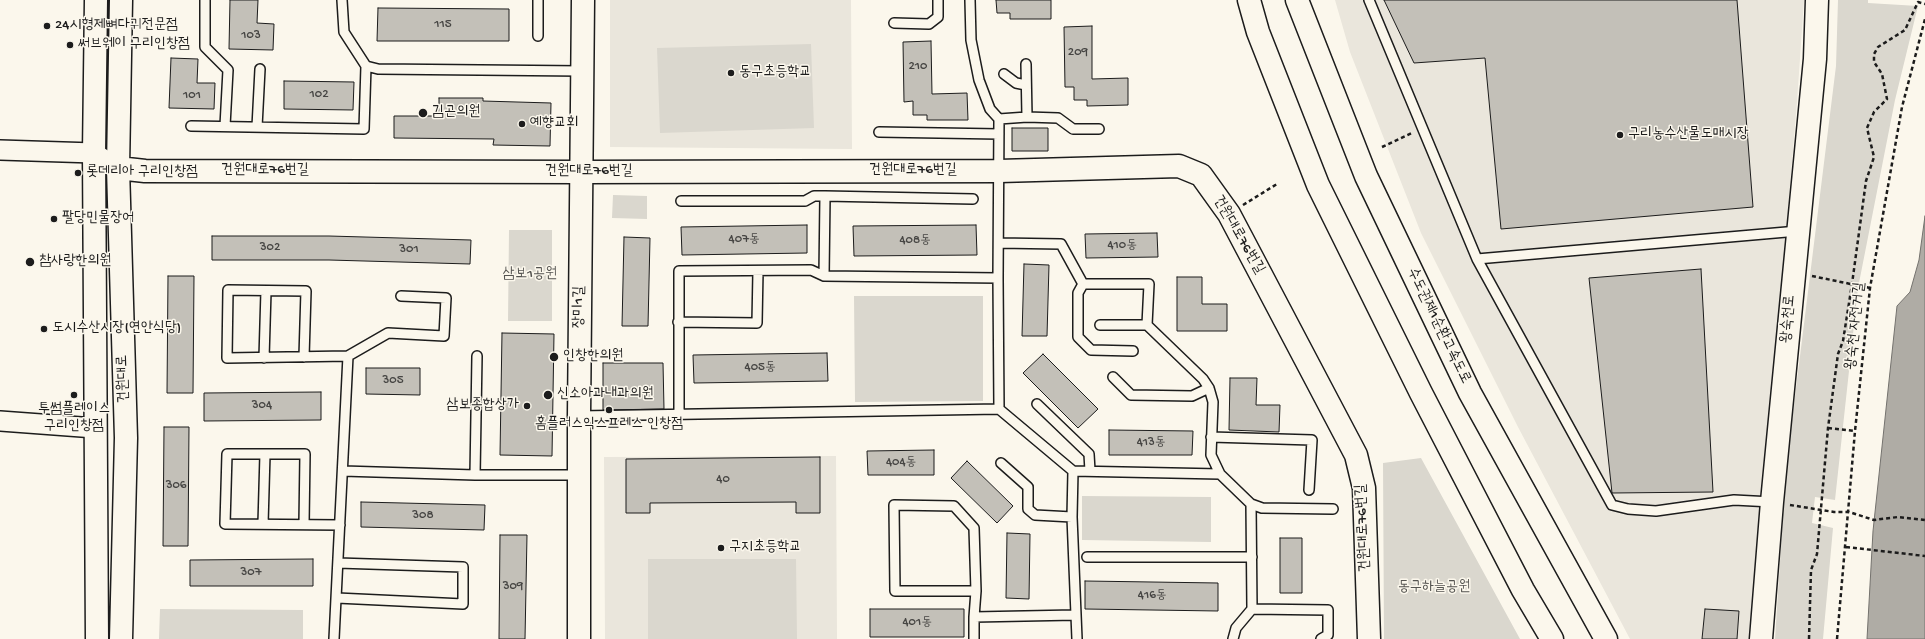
<!DOCTYPE html>
<meta charset="utf-8">
<style>
body{margin:0}
canvas{display:block;background:#fbf7ec}
</style>
<canvas width="1925" height="639"></canvas>
<script>
const context = document.querySelector('canvas').getContext('2d');
context.lineJoin = 'round';
function fillPath(path, color) {
  context.fillStyle = color;
  context.fill(path, 'evenodd');
}
function toPath(rows) {
  const path = new Path2D();
  for (const r of rows) {
    path.moveTo(r[0], r[1]);
    for (let i = 2; i < r.length; i += 2) path.lineTo(r[i], r[i + 1]);
  }
  return path;
}
function strokePath(path, color, width, dash) {
  context.strokeStyle = color;
  context.lineWidth = width;
  context.lineCap = dash ? 'butt' : 'round';
  context.setLineDash(dash || []);
  context.stroke(path);
}
function label(font, color, halo, rows, align = 'center') {
  context.font = font + ' "Gochi Hand","Poor Story",sans-serif';
  context.lineWidth = 3;
  context.setLineDash([]);
  context.textBaseline = 'middle';
  context.strokeStyle = halo;
  context.fillStyle = color;
  for (const [text, x, y, turn = 0] of rows) {
    context.save();
    context.translate(x, y);
    context.rotate((+turn || 0) * Math.PI / 180);
    context.textAlign = isNaN(turn) ? turn : align;
    if (halo) context.strokeText(text, 0, 0);
    context.fillText(text, 0, 0);
    context.restore();
  }
}
fillPath(toPath([
 [610,0,851,0,852,149,610,147],
 [1335,0,1804,0,1797,102,1752,639,1630,639,1518,427,1421,233,1350,52],
 [836,456,837,639,605,639,604,457]
]), '#eae6dc');
fillPath(toPath([
 [1838,0,1868,0,1868,3,1918,6,1895,100,1858,288,1835,500,1815,497,1812,523,1833,528,1823,639,1775,639,1786,469,1836,66],
 [811,44,814,128,660,133,657,48],
 [613,195,647,196,647,219,612,218],
 [509,230,552,230,552,321,508,321],
 [854,296,983,296,983,401,855,402],
 [1421,458,1520,639,1384,639,1383,463],
 [1082,496,1211,497,1211,542,1082,540],
 [648,559,796,559,797,639,648,639],
 [160,609,303,610,303,639,159,639]
]), '#dad7ce');
const water = toPath([
 [1925,216,1925,639,1867,639,1873,531,1897,306,1910,292,1919,260,1925,216]
]);
fillPath(water, '#afaca5');
strokePath(water, '#74726e', 1);
const building = toPath([
 [230,0,258,0,257,23,274,24,273,50,229,49,230,0],
 [996,0,1051,0,1051,19,1010,19,1010,13,997,13,996,0],
 [1384,0,1737,0,1753,207,1501,229,1485,58,1414,63,1384,0],
 [378,8,509,9,509,41,377,41,378,8],
 [1092,26,1092,79,1128,78,1128,105,1087,106,1087,100,1074,100,1074,87,1065,87,1064,27,1092,26],
 [931,41,932,94,967,93,968,120,927,120,927,115,913,115,913,101,904,102,903,42,931,41],
 [171,58,198,59,197,83,215,83,214,109,169,108,171,58],
 [284,81,354,82,353,110,284,109,284,81],
 [439,98,483,98,483,101,551,103,550,146,493,145,494,139,394,138,394,116,439,116,439,98],
 [1012,128,1048,128,1048,151,1012,151,1012,128],
 [807,225,807,253,682,255,681,227,807,225],
 [976,225,977,255,854,256,853,226,976,225],
 [1157,233,1158,257,1086,258,1085,234,1157,233],
 [212,236,329,236,471,240,470,264,329,260,212,260,212,236],
 [624,237,650,238,648,326,622,326,624,237],
 [1024,264,1049,265,1047,336,1022,336,1024,264],
 [1701,269,1713,492,1612,493,1589,278,1701,269],
 [168,276,194,276,193,393,167,393,168,276],
 [1177,277,1202,277,1202,304,1227,304,1227,331,1177,331,1177,277],
 [502,333,554,334,552,456,500,455,502,333],
 [827,353,828,381,694,383,693,355,827,353],
 [1043,354,1098,409,1078,428,1023,373,1043,354],
 [603,363,663,363,664,409,603,410,603,363],
 [366,368,420,368,420,395,366,394,366,368],
 [1230,378,1257,378,1256,405,1280,405,1279,432,1229,430,1230,378],
 [321,392,321,420,204,421,204,393,321,392],
 [164,427,189,427,188,546,163,546,164,427],
 [1109,430,1193,431,1192,455,1109,455,1109,430],
 [934,450,934,475,868,475,867,451,934,450],
 [820,457,820,513,796,513,796,502,650,503,650,513,626,513,626,459,820,457],
 [967,461,1013,506,997,523,951,478,967,461],
 [361,502,485,505,484,530,361,527,361,502],
 [1007,533,1030,534,1029,599,1006,598,1007,533],
 [500,535,527,535,525,639,499,639,500,535],
 [1280,538,1302,538,1302,593,1280,593,1280,538],
 [313,559,313,586,190,586,190,560,313,559],
 [1085,581,1218,583,1218,611,1085,609,1085,581],
 [870,609,964,609,964,637,870,637,870,609],
 [1705,609,1739,611,1737,639,1702,639,1705,609]
]);
fillPath(building, '#c3c0b8');
strokePath(building, '#1c1c1c', 1);
const service = toPath([
 [205,0,205,47,228,70,225,126],
 [342,0,344,32,366,66,378,69,582,71],
 [1369,0,1477,259,1798,231],
 [894,23,929,24,938,17,938,0],
 [538,36,538,0],
 [1004,74,1016,83,1026,85],
 [1027,117,1058,118,1073,129,1099,129],
 [999,119,1027,117,1026,64],
 [191,126,364,129,366,66],
 [257,127,260,69],
 [879,132,999,134],
 [681,201,805,201,814,196,825,196],
 [999,243,1061,244,1083,284,1149,284,1147,325,1203,379,1209,388,1213,402,1211,455,1220,474,1251,504,1252,609,1236,628,1233,639],
 [1477,259,1612,505,1628,509,1656,511,1734,500,1772,502],
 [824,276,825,196,973,199],
 [998,278,999,409],
 [1083,284,1078,293,1078,337,1091,350,1133,351],
 [678,322,757,323,758,271],
 [1100,325,1147,325],
 [477,356,475,475,580,475],
 [304,357,306,291,228,290,227,358,348,356,388,333,444,336,446,298,401,296],
 [264,358,266,291],
 [1113,377,1131,395,1192,396,1209,388],
 [1037,404,1089,454,1090,471],
 [679,415,679,271,811,270,824,276,998,278,999,119,990,109,979,80,971,40,970,0],
 [579,416,999,409,1073,471,1072,517,1077,639],
 [1211,437,1312,440,1309,490],
 [1001,463,1028,487,1028,509,1035,515,1072,517],
 [343,471,475,475],
 [1073,471,1220,474],
 [1251,504,1262,508,1333,509],
 [263,524,265,454],
 [304,524,305,454,227,454,225,524,340,525],
 [1087,557,1252,557],
 [976,591,895,591,894,505,954,506,974,528,976,591,974,617,1075,615],
 [337,598,463,604,463,567,338,563],
 [1252,609,1328,610,1328,635,1321,639],
 [974,617,974,639],
 [334,639,348,356]
]);
const minor = toPath([
 [0,150,94,153,118,168],
 [0,421,95,428]
]);
const tertiary = toPath([
 [96,0,94,153,97,639],
 [121,0,118,168,126,438,121,639],
 [118,168,145,171,582,172,999,171,1179,166,1201,175,1229,214,1356,455,1364,488,1369,639],
 [579,639,579,416,583,0],
 [1761,639,1772,502,1815,59,1817,0]
]);
const motorway = toPath([
 [1249,0,1258,32,1318,185,1421,393,1523,590,1552,639],
 [1297,0,1366,176,1470,393,1606,639]
]);
strokePath(service, '#1c1c1c', 12);
strokePath(minor, '#1c1c1c', 22);
strokePath(tertiary, '#1c1c1c', 25);
strokePath(motorway, '#1c1c1c', 25);
strokePath(toPath([
 [1382,147,1412,133],
 [1243,205,1277,184],
 [1812,276,1870,288],
 [1828,428,1855,431],
 [1790,505,1834,512,1849,512,1874,520,1898,517,1925,520],
 [1846,547,1925,556],
 [1809,639,1811,570,1817,554,1828,428,1838,354,1843,341,1852,284,1866,181,1874,157,1867,128,1874,112,1887,99,1882,74,1874,62,1874,54,1878,47,1905,30,1918,2,1925,4],
 [1837,639,1855,431,1870,288,1902,107,1925,19]
]), '#1c1c1c', 2.5, [4, 3]);
strokePath(service, '#fbf7ec', 9);
strokePath(minor, '#fbf7ec', 19);
strokePath(tertiary, '#fbf7ec', 22);
strokePath(motorway, '#fbf7ec', 22);
for (const [x, y, r, color] of [
 [47,26,4,"#1c1c1c"],
 [70,45,4,"#1c1c1c"],
 [731,73,4,"#1c1c1c"],
 [423,113,5,"#1c1c1c"],
 [522,124,4,"#1c1c1c"],
 [1620,135,4,"#1c1c1c"],
 [78,173,4,"#1c1c1c"],
 [54,219,4,"#1c1c1c"],
 [30,262,5,"#1c1c1c"],
 [44,329,4,"#1c1c1c"],
 [554,357,5,"#1c1c1c"],
 [74,395,4,"#1c1c1c"],
 [548,395,5,"#1c1c1c"],
 [527,406,4,"#1c1c1c"],
 [609,410,4,"#1c1c1c"],
 [721,548,4,"#1c1c1c"]
]) {
  const dot = new Path2D();
  dot.arc(x, y, r, 0, 2 * Math.PI);
  context.fillStyle = color;
  context.fill(dot);
  strokePath(dot, '#fbf7ec', 1.5);
}
label('13px', '#464543', null, [
 ["115",443,25],
 ["103",251,36],
 ["209",1078,53],
 ["210",918,67],
 ["102",319,95],
 ["101",192,96],
 ["407동",744,240],
 ["408동",915,241],
 ["410동",1122,246],
 ["302",270,248],
 ["301",409,250],
 ["405동",760,368],
 ["305",393,381],
 ["304",262,406],
 ["413동",1151,443],
 ["404동",901,463],
 ["40",723,480],
 ["306",176,486],
 ["308",423,516],
 ["307",251,573],
 ["309",513,587],
 ["416동",1152,596],
 ["401동",917,623]
]);
label('15px', '#1c1c1c', '#fbf7ec', [
 ["24시형제뼈다귀전문점",55,26],
 ["써브웨이 구리인창점",78,45],
 ["동구초등학교",739,73],
 ["김곤의원",432,113],
 ["예향교회",530,124],
 ["구리농수산물도매시장",1628,135],
 ["롯데리아 구리인창점",86,173],
 ["팔당민물장어",62,219],
 ["참사랑한의원",39,262],
 ["도시수산시장(연안식당)",52,329],
 ["인창한의원",563,357],
 ["신소아과내과의원",557,395],
 ["삼보종합상가",519,406,"right"],
 ["투썸플레이스",74,410,"center"],
 ["구리인창점",74,427,"center"],
 ["홈플러스익스프레스 인창점",609,425,"center"],
 ["구지초등학교",729,548]
], 'left');
label('15px', '#1c1c1c', '#fbf7ec', [
 ["건원대로76번길",265,171],
 ["건원대로76번길",913,171],
 ["건원대로76번길",589,172],
 ["건원대로76번길",1238,235,60],
 ["장미1길",580,307,-89],
 ["왕숙천로",1789,319,-85],
 ["수도권제1순환고속도로",1438,326,64],
 ["왕숙천 자전거길",1856,326,-84],
 ["건원대로",124,379,-92],
 ["건원대로76번길",1364,528,-93]
]);
label('15px', '#555451', '#fbf7ec', [
 ["삼보1공원",530,275],
 ["동구하늘공원",1434,588]
]);
</script>
